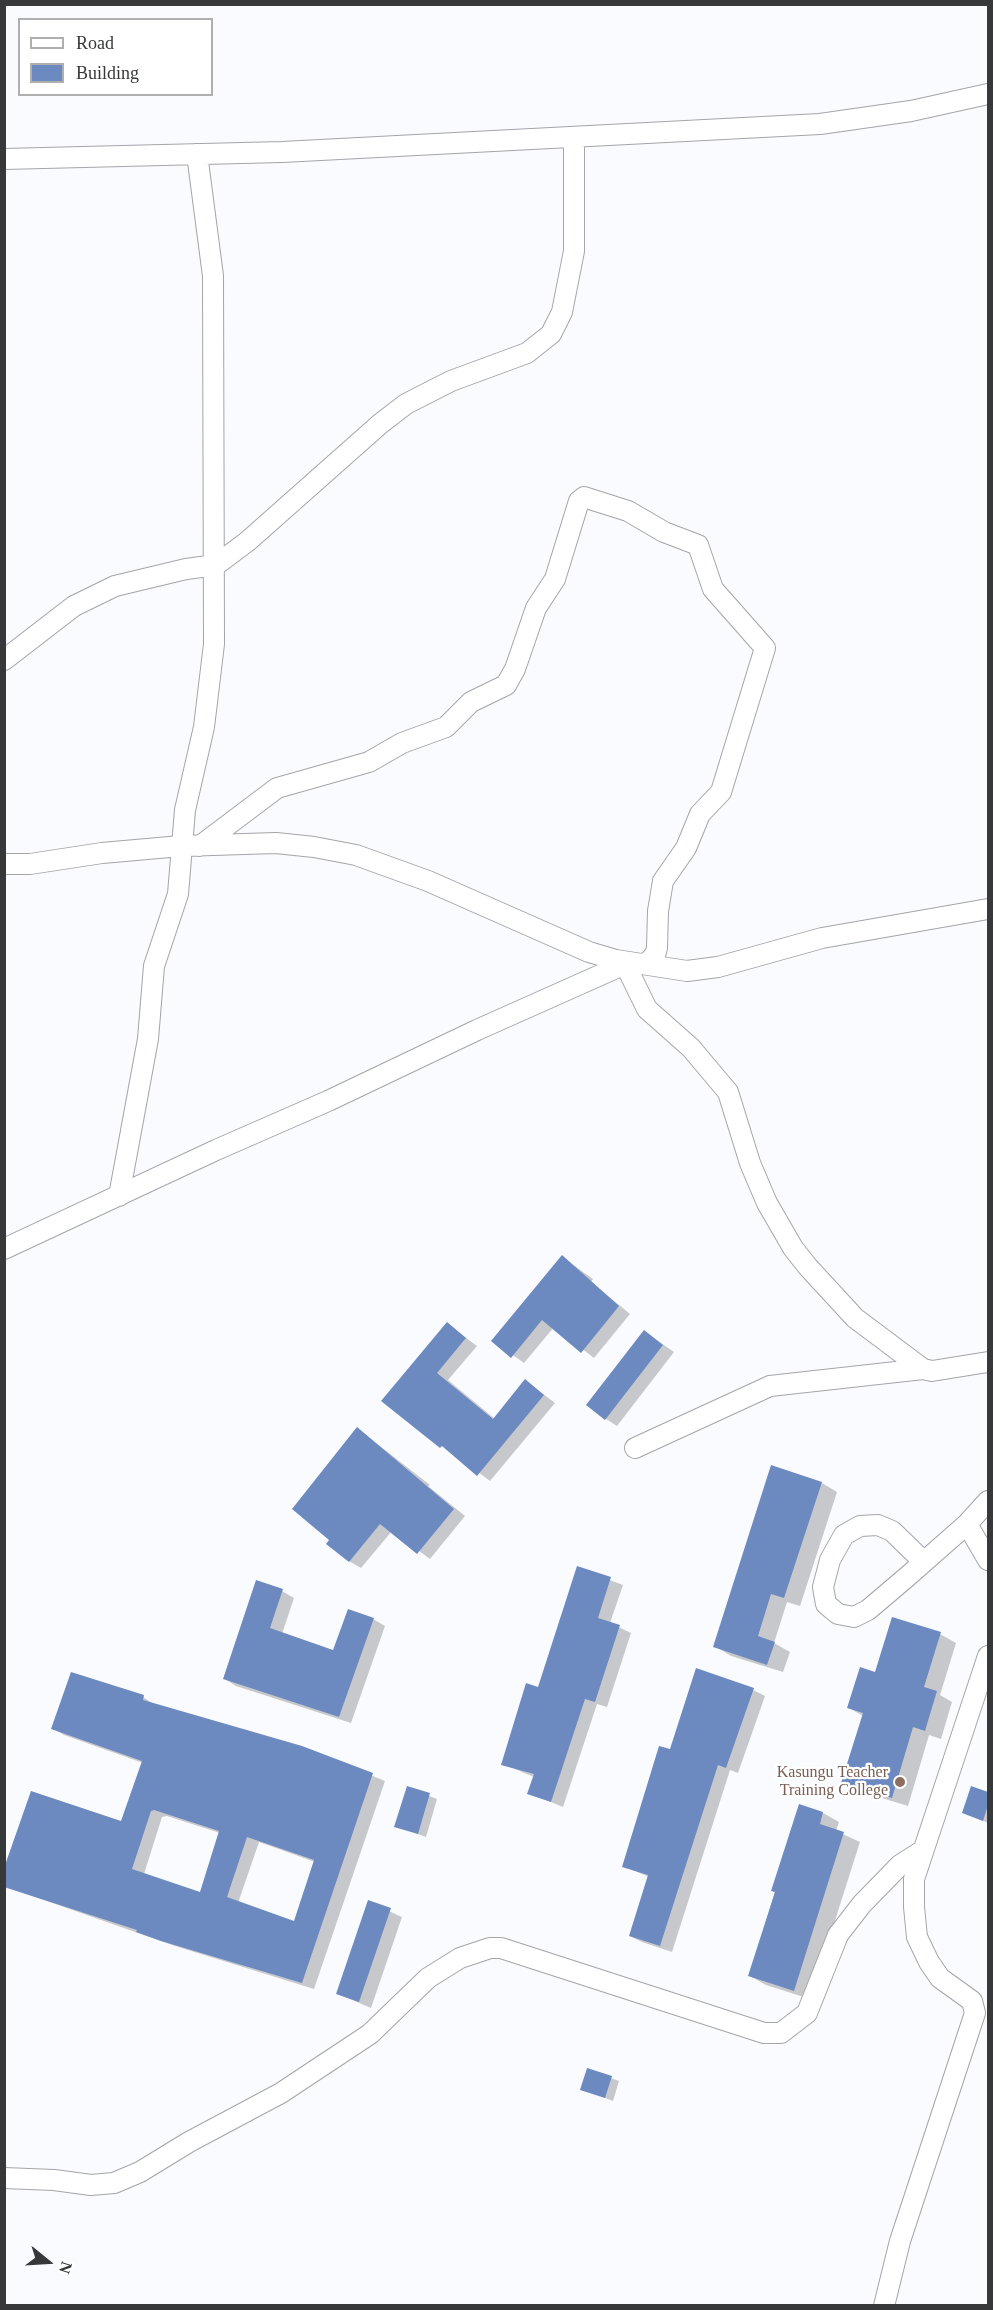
<!DOCTYPE html>
<style>
body{margin:0}
#map{position:relative;width:993px;height:2310px;overflow:hidden;background:#f9fbff;font-family:"Times New Roman",serif}
canvas{display:block}
.frame{position:absolute;inset:0;border:6px solid #373839;pointer-events:none}
.legend{position:absolute;left:18px;top:18px;width:195px;height:78px;box-sizing:border-box;background:#fff;border:2px solid #afafb0;margin:0;padding:8px 10px;list-style:none;font-size:18px;color:#373839}
.legend li{display:flex;align-items:center;gap:12px;height:30px}
.legend b{width:30px;border:2px solid #afafb0}
.north{position:absolute;left:18px;top:2232px;width:60px;height:60px;-webkit-text-stroke:4px #fff;paint-order:stroke;rotate:108deg;font-size:16px;font-weight:700;line-height:24px;text-align:center;color:#373839}
.north::after{content:'';display:block;margin:auto;width:21px;height:27px;background:#373839;clip-path:polygon(50% 0,100% 100%,50% 72%,0 100%)}
</style>
<div id="map">
<canvas width="993" height="2310"></canvas>
<div class="frame"></div>
<ul class="legend">
<li><b style="height:8px;background:#fff"></b>Road</li>
<li><b style="height:16px;background:#6c89c0"></b>Building</li>
</ul>
<div class="north">N</div>
</div>
<script>
const context = document.querySelector('canvas').getContext('2d');
context.lineJoin = 'round';
function fillPath(path, color) {
  context.fillStyle = color;
  context.fill(path, 'evenodd');
}
function toPath(rows) {
  const path = new Path2D();
  for (const r of rows) {
    path.moveTo(r[0], r[1]);
    for (let i = 2; i < r.length; i += 2) path.lineTo(r[i], r[i + 1]);
  }
  return path;
}
function strokePath(path, color, width, dash) {
  context.strokeStyle = color;
  context.lineWidth = width;
  context.lineCap = dash ? 'butt' : 'round';
  context.setLineDash(dash || []);
  context.stroke(path);
}
function label(font, color, halo, rows, align = 'center') {
  context.font = font + ' "Times New Roman",serif';
  context.lineWidth = 4.5;
  context.setLineDash([]);
  context.textBaseline = 'middle';
  context.strokeStyle = halo;
  context.fillStyle = color;
  for (const [text, x, y, turn = 0] of rows) {
    context.save();
    context.translate(x, y);
    context.rotate((+turn || 0) * Math.PI / 180);
    context.textAlign = isNaN(turn) ? turn : align;
    if (halo) context.strokeText(text, 0, 0);
    context.fillText(text, 0, 0);
    context.restore();
  }
}
fillPath(toPath([
 [562,1257,593,1279,591,1282,630,1314,594,1358,554,1327,524,1363,493,1341],
 [447,1324,477,1346,448,1380,495,1419,526,1381,555,1403,490,1481,384,1401],
 [645,1332,674,1352,617,1426,606,1419],
 [358,1429,430,1485,428,1486,465,1516,430,1559,392,1531,361,1568,349,1561],
 [822,1483,837,1492,800,1606,787,1602,774,1643,790,1652,783,1672,731,1656,715,1646],
 [578,1568,623,1585,610,1623,631,1633,607,1707,597,1704,563,1807,529,1793,534,1777,503,1764,539,1689],
 [282,1591,294,1598,282,1634,334,1651,373,1619,385,1626,351,1723,236,1686,225,1679],
 [940,1634,956,1643,940,1695,952,1702,941,1739,929,1735,908,1806,859,1791,843,1782,863,1716,849,1708,876,1674],
 [753,1690,765,1696,738,1773,730,1770,672,1952,642,1942,630,1936,649,1877,623,1866,671,1751],
 [143,1697,155,1705,302,1747,385,1781,314,1989,175,1946,4,1886,124,1822,143,1763,64,1735,53,1728],
 [167,1816,220,1833,201,1893,144,1874,162,1817],
 [259,1842,315,1862,295,1923,238,1903],
 [408,1788,437,1799,426,1837,396,1826],
 [972,1788,988,1793,988,1823,964,1812],
 [800,1806,823,1813,839,1822,836,1831,860,1842,810,1999,766,1985,750,1976],
 [369,1902,402,1917,371,2008,338,1994],
 [588,2070,619,2081,613,2101,582,2089]
]), '#0003');
fillPath(toPath([
 [562,1255,619,1306,581,1353,542,1320,511,1358,491,1341],
 [447,1322,466,1338,437,1373,493,1419,525,1379,544,1395,477,1476,442,1446,440,1448,381,1401],
 [644,1330,663,1345,605,1420,586,1405],
 [357,1427,454,1509,417,1554,380,1524,349,1562,326,1544,329,1540,292,1509],
 [771,1465,822,1482,784,1598,771,1594,758,1636,775,1642,767,1665,713,1647],
 [577,1566,611,1577,598,1618,620,1625,595,1702,585,1699,551,1802,527,1794,534,1774,501,1765,526,1683,538,1687],
 [256,1580,283,1589,270,1628,333,1650,348,1609,374,1618,339,1717,223,1679],
 [892,1617,941,1632,924,1687,937,1691,925,1731,913,1727,892,1798,841,1783,863,1713,847,1708,860,1667,875,1672],
 [696,1668,754,1688,726,1768,718,1765,660,1946,629,1936,648,1875,622,1867,659,1746,670,1749],
 [71,1672,144,1695,143,1700,302,1746,373,1773,302,1983,161,1941,136,1932,137,1930,4,1887,4,1868,31,1791,121,1821,142,1761,51,1729],
 [154,1810,219,1831,200,1892,132,1869,151,1811],
 [247,1837,314,1860,294,1921,227,1897],
 [407,1786,430,1793,418,1834,394,1827],
 [971,1786,988,1792,988,1805,983,1821,962,1813],
 [799,1804,823,1812,820,1824,844,1832,794,1991,748,1976,775,1892,771,1891],
 [368,1900,391,1908,359,2002,336,1994],
 [587,2068,612,2076,605,2098,580,2090]
]), '#6c89c0');
const minor = toPath([
 [4,159,282,152,820,124,911,111,988,94],
 [4,660,74,606,115,586,186,569,216,565,248,541,380,424,406,404,451,381,527,353,551,334,562,312,574,251,574,137],
 [200,846,277,788,369,762,402,743,446,727,471,702,506,685,515,669,536,608,555,579,579,501,584,497,590,499,628,511,664,532,698,545,713,589,765,648,721,792,700,814,686,848,663,881,658,911,657,948,655,955,646,964],
 [4,864,30,864,102,853,181,846,276,843,314,847,356,855,428,881,589,952,616,960,687,971,718,967,822,938,988,909],
 [624,962,647,1009,691,1048,728,1092,750,1163,767,1203,793,1248,808,1267,855,1318,923,1369,932,1371,988,1362],
 [119,1196,148,1039,154,966,178,894,185,810,204,727,214,644,213,276,197,154],
 [4,1249,216,1150,328,1101,477,1030,625,964],
 [635,1448,770,1386,923,1369],
 [967,1524,988,1560],
 [924,1562,892,1531,878,1525,860,1526,844,1535,830,1560,823,1587,826,1604,838,1614,854,1617,868,1610,908,1576,967,1524,988,1501],
 [4,2178,54,2180,91,2185,114,2183,140,2172,189,2142,281,2093,370,2034,428,1978,460,1958,490,1948,501,1948,764,2033,781,2033,807,2013,838,1935,862,1904,900,1865,922,1851],
 [884,2306,900,2241,975,2013,972,2001,940,1978,929,1962,917,1937,914,1907,914,1879,988,1656]
]);
strokePath(minor, '#a3a5a8', 22);
strokePath(minor, '#fff', 20);
for (const [x, y, r, color] of [
 [900,1782,6,"#8d6e63"]
]) {
  const dot = new Path2D();
  dot.arc(x, y, r, 0, 2 * Math.PI);
  context.fillStyle = color;
  context.fill(dot);
  strokePath(dot, '#fff', 2);
}
label('16px', '#785e54', '#fff', [
 ["Kasungu Teacher",888,1773],
 ["Training College",888,1791]
], 'right');
</script>
